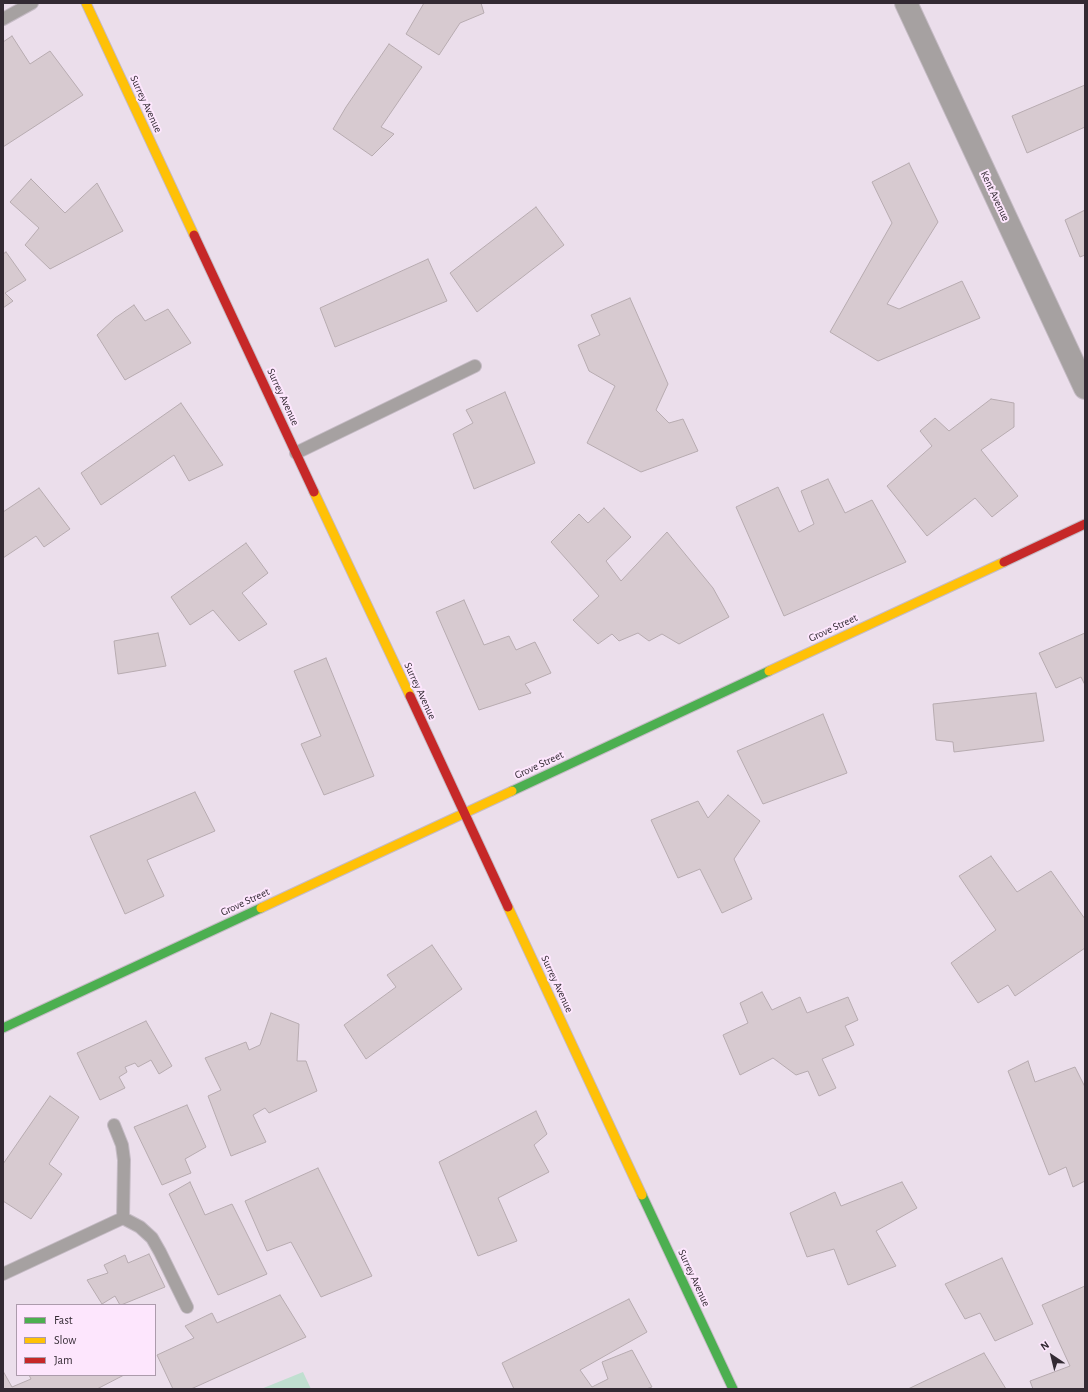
<!DOCTYPE html>
<style>
body{margin:0}
#map{position:relative;width:1088px;height:1392px;overflow:hidden;background:#ebdeeb;font-family:"Alegreya Sans",sans-serif}
canvas{display:block}
.frame{position:absolute;inset:0;border:4px solid #332a33;pointer-events:none}
.legend{position:absolute;left:16px;top:1304px;width:140px;height:72px;box-sizing:border-box;background:#fde6fd;border:1px solid #ac9bac;margin:0;padding:5px 7px;list-style:none;font-size:12px;color:#332a33}
.legend li{display:flex;align-items:center;gap:8px;height:20px}
.legend b{width:20px;border:1px solid #ac9bac}
.north{position:absolute;left:1032px;top:1336px;width:40px;height:40px;-webkit-text-stroke:3px #fde6fd;paint-order:stroke;rotate:325deg;font-size:11px;font-weight:700;line-height:16px;text-align:center;color:#332a33}
.north::after{content:'';display:block;margin:auto;width:14px;height:18px;background:#332a33;clip-path:polygon(50% 0,100% 100%,50% 72%,0 100%)}
</style>
<div id="map">
<canvas width="1088" height="1392"></canvas>
<div class="frame"></div>
<ul class="legend">
<li><b style="height:5px;background:#4caf50"></b>Fast</li>
<li><b style="height:5px;background:#ffc107"></b>Slow</li>
<li><b style="height:5px;background:#c62828"></b>Jam</li>
</ul>
<div class="north">N</div>
</div>
<script>
const context = document.querySelector('canvas').getContext('2d');
context.lineJoin = 'round';
function fillPath(path, color) {
  context.fillStyle = color;
  context.fill(path, 'evenodd');
}
function toPath(rows) {
  const path = new Path2D();
  for (const r of rows) {
    path.moveTo(r[0], r[1]);
    for (let i = 2; i < r.length; i += 2) path.lineTo(r[i], r[i + 1]);
  }
  return path;
}
function strokePath(path, color, width, dash) {
  context.strokeStyle = color;
  context.lineWidth = width;
  context.lineCap = dash ? 'butt' : 'round';
  context.setLineDash(dash || []);
  context.stroke(path);
}
function label(font, color, halo, rows, align = 'center') {
  context.font = font + ' "Alegreya Sans",sans-serif';
  context.lineWidth = 4;
  context.setLineDash([]);
  context.textBaseline = 'middle';
  context.strokeStyle = halo;
  context.fillStyle = color;
  for (const [text, x, y, turn = 0] of rows) {
    context.save();
    context.translate(x, y);
    context.rotate((+turn || 0) * Math.PI / 180);
    context.textAlign = isNaN(turn) ? turn : align;
    if (halo) context.strokeText(text, 0, 0);
    context.fillText(text, 0, 0);
    context.restore();
  }
}
fillPath(toPath([
 [303,1372,311,1389,261,1389]
]), '#c0dfd0');
const building = toPath([
 [424,3,481,3,484,13,460,23,439,55,406,34,424,3],
 [12,36,30,64,50,51,83,95,3,147,3,42,12,36],
 [389,44,422,67,381,127,394,134,372,156,333,129,346,107,389,44],
 [1085,85,1085,127,1027,153,1012,116,1085,85],
 [909,163,938,222,887,304,899,309,962,281,980,318,878,361,830,332,892,223,872,182,909,163],
 [31,179,65,213,97,183,123,231,50,269,25,245,39,228,10,202,31,179],
 [536,207,564,245,477,312,450,273,536,207],
 [1085,210,1085,255,1080,257,1065,220,1085,210],
 [6,252,26,280,5,293,13,301,3,308,3,254,6,252],
 [428,259,447,301,335,347,320,308,428,259],
 [630,298,668,384,656,410,669,423,683,419,698,451,641,472,587,443,615,386,589,371,578,345,600,335,591,315,630,298],
 [134,305,145,321,168,309,191,343,125,380,97,335,115,318,134,305],
 [505,392,535,463,474,489,453,434,473,423,466,410,505,392],
 [991,399,1014,403,1014,427,981,450,1018,496,992,517,975,498,927,536,887,486,932,446,920,431,935,418,949,431,991,399],
 [181,403,223,465,189,481,174,455,101,505,81,473,181,403],
 [828,479,845,513,872,500,906,562,784,616,736,507,778,487,799,532,814,524,801,491,828,479],
 [39,488,70,529,44,547,36,536,3,558,3,512,39,488],
 [604,508,631,537,606,561,621,581,667,532,713,588,729,617,679,644,662,634,649,641,638,633,619,641,612,634,598,644,573,620,599,596,551,542,579,514,588,523,604,508],
 [246,543,268,573,242,593,267,624,239,641,213,610,190,625,171,597,246,543],
 [464,600,484,645,509,636,516,650,535,642,551,673,525,684,531,693,479,710,436,612,464,600],
 [158,633,166,666,118,674,114,641,158,633],
 [1085,633,1085,685,1081,677,1056,688,1039,653,1085,633],
 [326,658,374,776,324,795,301,744,321,736,294,671,326,658],
 [1036,693,1044,741,954,752,953,742,936,740,933,704,1036,693],
 [823,714,847,773,763,804,737,751,823,714],
 [195,792,215,831,147,860,164,896,125,914,90,836,195,792],
 [728,795,760,821,734,859,752,899,722,913,700,869,678,878,651,820,698,801,708,818,728,795],
 [991,856,1017,892,1051,871,1085,919,1085,948,1015,996,1008,985,978,1003,951,963,996,930,959,876,991,856],
 [432,945,462,989,366,1059,344,1025,396,987,387,975,432,945],
 [762,992,772,1010,800,997,807,1013,848,997,858,1020,845,1026,854,1045,822,1059,836,1088,819,1096,808,1071,796,1075,773,1058,740,1075,723,1035,748,1023,740,1003,762,992],
 [271,1013,299,1024,297,1061,306,1061,317,1091,269,1113,265,1108,253,1115,266,1142,231,1156,208,1096,221,1090,205,1058,246,1042,249,1050,260,1045,271,1013],
 [146,1021,172,1066,159,1074,151,1060,138,1067,135,1063,125,1067,127,1072,119,1077,125,1088,100,1100,77,1053,146,1021],
 [1028,1061,1035,1082,1075,1067,1085,1087,1085,1181,1073,1187,1066,1167,1049,1175,1008,1071,1028,1061],
 [50,1096,79,1117,49,1164,62,1174,31,1219,3,1201,3,1164,50,1096],
 [187,1105,206,1147,185,1159,191,1173,162,1185,134,1127,187,1105],
 [536,1111,547,1134,534,1145,549,1172,498,1198,517,1241,478,1256,439,1162,536,1111],
 [318,1168,372,1276,321,1297,291,1242,267,1251,245,1201,318,1168],
 [190,1182,205,1215,232,1204,267,1274,218,1295,169,1194,190,1182],
 [902,1182,917,1208,876,1231,896,1266,848,1285,834,1249,807,1257,790,1213,835,1192,841,1206,902,1182],
 [149,1254,165,1287,121,1305,120,1305,115,1296,102,1304,87,1280,108,1273,104,1265,125,1255,128,1263,149,1254],
 [1002,1258,1033,1324,995,1341,980,1313,965,1319,945,1284,1002,1258],
 [1085,1286,1085,1389,1033,1389,1030,1381,1070,1366,1042,1305,1085,1286],
 [280,1295,306,1337,191,1389,173,1389,157,1355,194,1338,185,1326,212,1313,217,1323,280,1295],
 [629,1299,647,1332,580,1370,592,1387,608,1379,602,1362,632,1350,652,1387,646,1389,514,1389,502,1363,629,1299],
 [984,1353,1006,1389,908,1389,984,1353],
 [3,1371,12,1387,31,1379,29,1375,124,1375,97,1389,3,1389,3,1371]
]);
fillPath(building, '#d7cad0');
strokePath(building, '#b7abb0', 1);
const lane = toPath([
 [3,19,32,3],
 [296,453,475,366],
 [114,1125,122,1145,124,1160,123,1218,140,1227,152,1238,160,1252,187,1307],
 [3,1274,123,1218]
]);
const street = toPath([
 [906,3,1085,388]
]);
const fast = toPath([
 [512,791,769,671],
 [3,1028,261,908],
 [642,1195,733,1389]
]);
const slow = toPath([
 [86,3,194,235],
 [314,492,410,696],
 [769,671,1004,562],
 [508,907,642,1195],
 [261,908,512,791]
]);
const jam = toPath([
 [194,235,314,492],
 [1004,562,1085,524],
 [410,696,508,907]
]);
strokePath(lane, '#c5bbc5', 14);
strokePath(street, '#c5bbc5', 24);
strokePath(fast, '#c5bbc5', 11);
strokePath(slow, '#c5bbc5', 11);
strokePath(jam, '#c5bbc5', 11);
strokePath(lane, '#a6a1a1', 12);
strokePath(street, '#a6a1a1', 22);
strokePath(fast, '#4caf50', 9);
strokePath(slow, '#ffc107', 9);
strokePath(jam, '#c62828', 9);
label('11px', '#332a33', '#fde6fd', [
 ["Surrey Avenue",146,104,65],
 ["Kent Avenue",995,196,65],
 ["Surrey Avenue",283,397,65],
 ["Grove Street",833,628,-25],
 ["Surrey Avenue",420,691,65],
 ["Grove Street",539,765,-25],
 ["Grove Street",245,902,-25],
 ["Surrey Avenue",557,984,65],
 ["Surrey Avenue",694,1278,65]
]);
</script>
